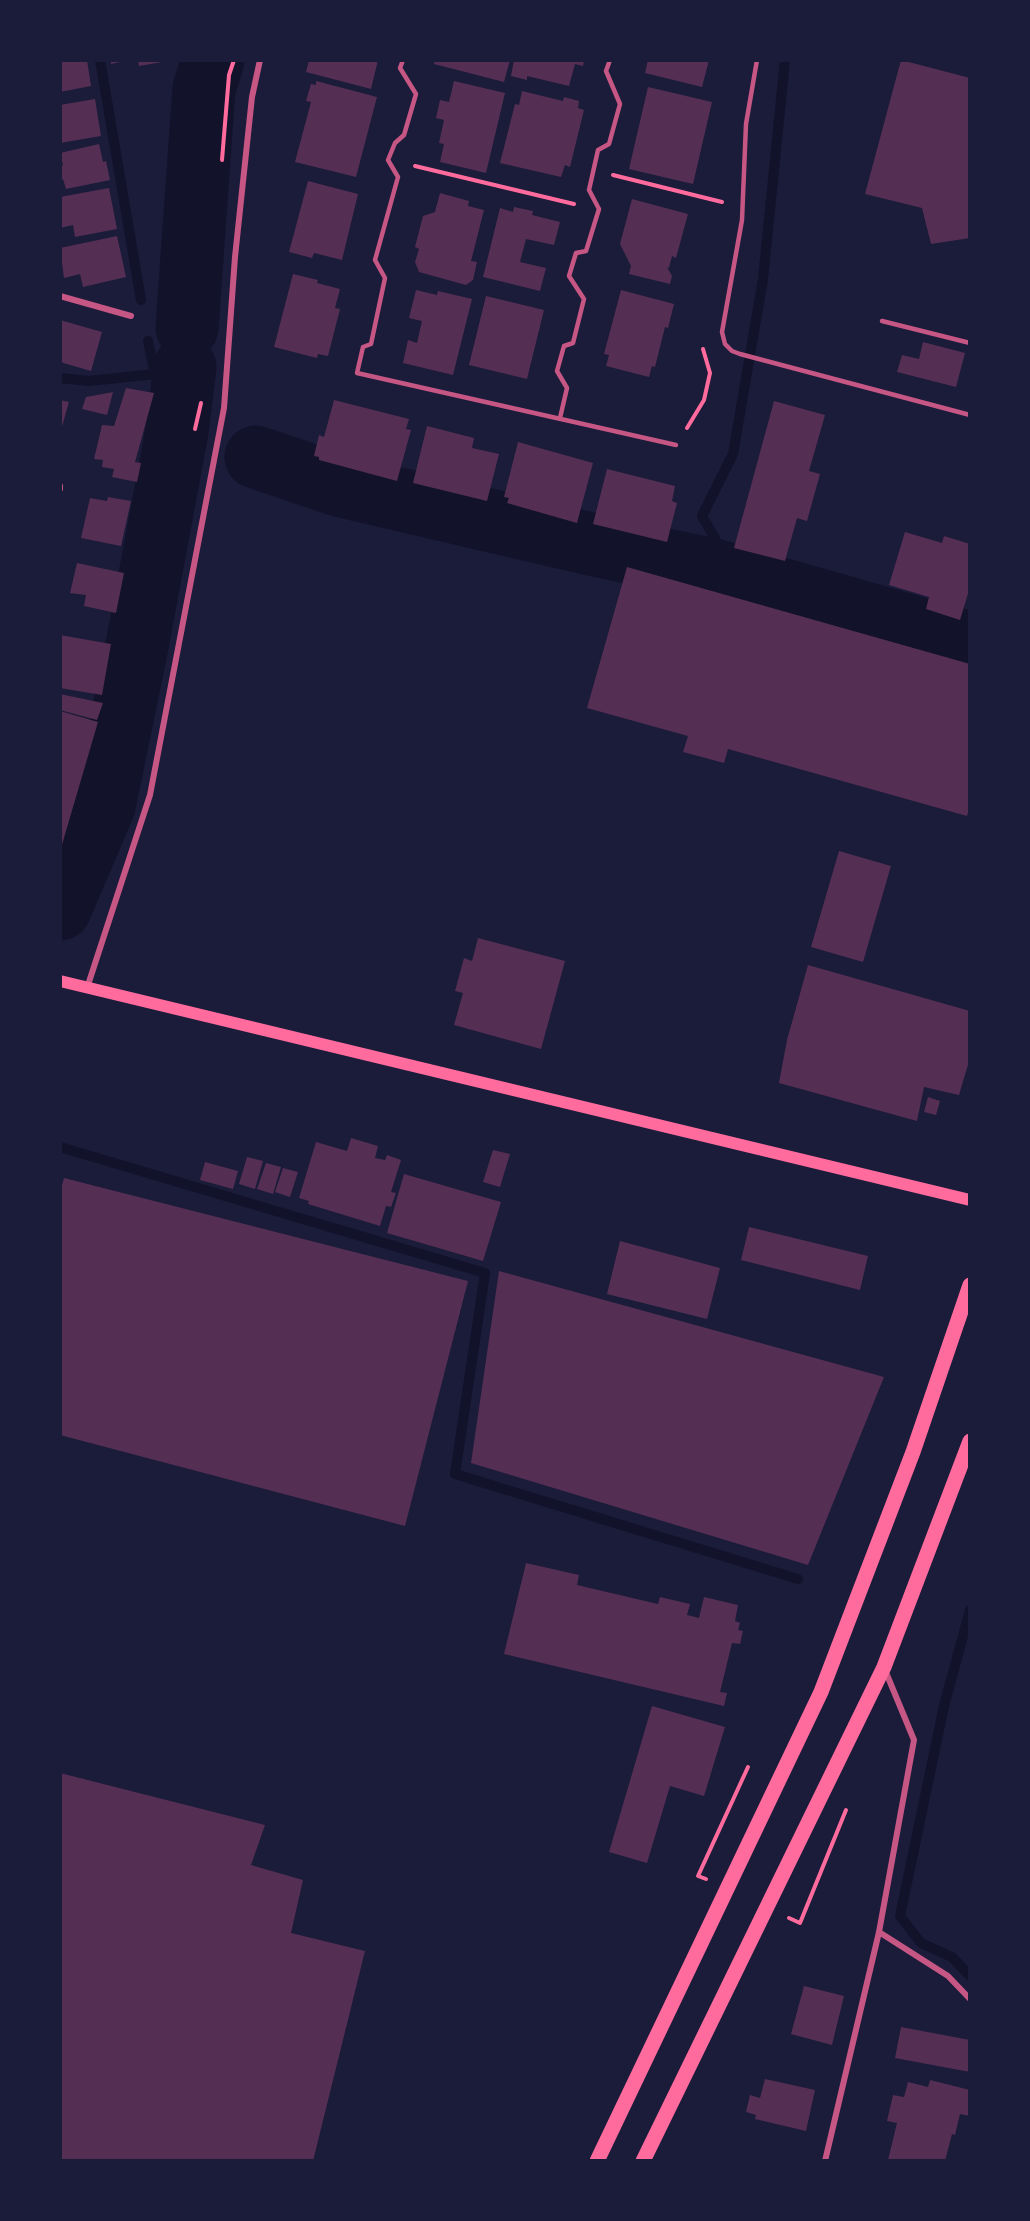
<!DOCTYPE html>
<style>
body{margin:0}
#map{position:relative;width:1030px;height:2221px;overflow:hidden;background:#1b1b3a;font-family:"PT Sans",sans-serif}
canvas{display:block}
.frame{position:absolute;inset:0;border:62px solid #1b1b3a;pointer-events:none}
</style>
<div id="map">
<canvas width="1030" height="2221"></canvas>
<div class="frame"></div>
</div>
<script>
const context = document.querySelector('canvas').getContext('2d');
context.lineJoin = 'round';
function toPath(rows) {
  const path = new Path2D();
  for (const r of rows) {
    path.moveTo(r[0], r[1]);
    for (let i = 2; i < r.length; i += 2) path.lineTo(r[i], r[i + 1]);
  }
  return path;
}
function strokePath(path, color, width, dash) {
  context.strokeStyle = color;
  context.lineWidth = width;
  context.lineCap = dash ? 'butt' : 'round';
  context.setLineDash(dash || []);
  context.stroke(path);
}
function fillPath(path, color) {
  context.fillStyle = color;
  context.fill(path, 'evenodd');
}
strokePath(toPath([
 [100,60,141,300],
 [148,341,155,374],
 [60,378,89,381,155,374,184,376],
 [714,570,717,542,702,516,733,454,763,279,785,60],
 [60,1147,485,1273,455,1474,798,1579],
 [970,1610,944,1706,900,1916,921,1943,952,1957,970,1976]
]), '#12122b', 10);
strokePath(toPath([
 [187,328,204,89,213,60],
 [256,457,338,485,595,545,714,570,970,643],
 [60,909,104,806,136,651,177,431,185,367]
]), '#12122b', 63);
fillPath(toPath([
 [60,60,87,60,91,86,60,92],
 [111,60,125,60,125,61,111,64],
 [138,60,168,60,168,61,139,66],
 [309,60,378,60,371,89,306,72],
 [435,60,510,60,504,82,434,64],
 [514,60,584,60,583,66,575,64,569,86,527,76,527,80,511,76],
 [648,60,709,60,702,87,645,73],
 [901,60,970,78,970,238,931,244,922,208,865,194],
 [316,81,377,97,356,177,295,162,311,102,306,101,311,84,316,85],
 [454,81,505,93,486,173,440,162,444,144,439,143,444,120,436,118,440,100,449,102],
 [648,87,712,102,693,184,629,169],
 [522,91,563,101,564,97,579,101,578,108,584,110,570,167,565,165,561,177,500,163,515,104,519,105],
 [95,99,101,136,60,143,60,105],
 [99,144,103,162,106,161,110,180,66,189,63,179,60,180,60,166,63,165,60,153],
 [308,181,358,194,342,260,314,253,312,258,289,252],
 [109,188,117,229,75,237,73,225,60,228,60,197],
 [440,193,469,201,468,206,484,210,471,261,477,262,473,280,466,285,419,272,415,262,419,249,415,247,423,216,435,212],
 [632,199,688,214,676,258,672,256,669,268,667,267,672,276,670,284,629,274,631,266,620,244],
 [514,207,533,211,532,215,560,222,554,245,526,239,520,262,546,268,540,291,483,277,500,208,513,212],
 [117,236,126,277,83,287,80,274,64,278,60,248],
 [293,274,318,280,317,283,340,289,335,308,340,309,328,356,318,354,317,358,274,347],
 [416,290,437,295,438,291,472,299,453,375,403,363,408,340,417,343,422,321,409,318],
 [621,290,674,304,668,328,665,327,655,367,652,366,649,377,606,366,609,355,604,354],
 [486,296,544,310,527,379,469,365],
 [60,320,102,332,91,371,60,362],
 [923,342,965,353,956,387,897,372,902,355,919,359],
 [126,388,154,393,135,462,141,463,137,482,112,477,114,469,102,467,103,460,94,459,102,425,114,426],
 [113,392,107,415,82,409,86,397],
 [60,400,69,402,61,430,60,430],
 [334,400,409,419,406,429,411,430,397,481,319,460,319,457,314,456,319,435,324,437],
 [774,401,825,415,809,471,820,474,807,521,797,518,785,561,734,548],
 [427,426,474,438,472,448,499,454,487,501,413,483],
 [518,442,593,463,577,523,507,503,509,498,504,497],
 [607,469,675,486,672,501,677,503,667,542,593,524],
 [108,497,131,501,121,546,81,538,90,498,107,501],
 [905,532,942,543,944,536,970,544,970,587,960,620,926,609,929,597,889,585],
 [77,563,124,573,116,613,84,606,86,595,70,593],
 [627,567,970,664,970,805,967,816,728,749,724,763,683,752,688,736,587,708],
 [60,635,111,644,102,695,60,688],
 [60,694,103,703,97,720,60,710],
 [60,711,98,722,61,848,60,848],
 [839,851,891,866,863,962,811,947],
 [478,938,565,961,541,1049,454,1025,463,993,455,991,464,958,472,961],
 [808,965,970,1011,970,1058,959,1095,924,1087,917,1121,779,1083,787,1040],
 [928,1097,940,1101,936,1115,924,1112],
 [351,1138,378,1146,375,1158,385,1160,387,1155,401,1160,391,1192,396,1193,391,1207,386,1206,380,1226,308,1204,309,1201,299,1198,316,1142,347,1151],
 [493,1150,510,1154,500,1187,483,1182],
 [247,1157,263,1161,255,1189,239,1184],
 [205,1162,238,1171,233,1189,200,1180],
 [266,1163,281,1167,273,1194,257,1189],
 [283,1168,298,1172,290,1197,275,1192],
 [404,1174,501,1202,483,1261,387,1233],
 [64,1178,468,1281,405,1526,60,1435,60,1192],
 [749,1227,868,1256,860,1290,741,1260],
 [620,1241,720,1268,707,1319,607,1294],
 [499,1271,884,1377,808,1565,471,1463],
 [526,1563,579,1575,577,1585,658,1604,660,1597,690,1604,687,1615,699,1618,704,1597,738,1605,735,1621,740,1623,738,1630,743,1631,740,1644,732,1643,720,1692,727,1693,724,1706,504,1654],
 [652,1706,725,1727,704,1796,670,1786,647,1863,609,1852],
 [60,1773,265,1825,251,1865,303,1880,291,1933,365,1951,313,2161,60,2161],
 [804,1986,844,1996,832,2045,791,2034],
 [901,2027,970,2040,970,2072,895,2058],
 [765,2079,815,2090,806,2131,755,2119,756,2115,746,2112,750,2095,760,2098],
 [930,2080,970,2090,970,2116,960,2114,955,2135,952,2134,945,2161,888,2160,897,2123,887,2121,893,2095,904,2097,908,2082,928,2087]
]), '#542f53');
strokePath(toPath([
 [222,160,229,75,234,60],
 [415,166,574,204],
 [613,175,722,202],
 [687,428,704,400,710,373,703,349],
 [195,429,201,403],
 [706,1879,698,1876,748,1767],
 [789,1918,800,1923,846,1810]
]), '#ff6b9d', 4);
strokePath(toPath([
 [403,60,400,68,416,94,404,135,395,143,388,160,398,177,375,260,385,278,371,344,363,347,357,373,676,445],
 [757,60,746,124,742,220,722,332,725,344,732,351,740,354,970,415],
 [882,321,970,343],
 [560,418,567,388,557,371,564,346,573,343,584,299,569,276,576,253,586,251,599,209,589,190,598,150,609,144,620,104,606,71,610,60]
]), '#c65784', 4.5);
strokePath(toPath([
 [60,296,131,316],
 [60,486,60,489],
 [87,988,150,795,224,408,235,257,252,97,260,60],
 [879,1932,948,1976,970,1999],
 [825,2161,879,1932,914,1740,885,1670]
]), '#c65784', 6);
strokePath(toPath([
 [60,981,970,1200]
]), '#ff6b9d', 12);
strokePath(toPath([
 [597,2161,821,1692,913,1452,970,1285],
 [643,2161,884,1667,970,1441]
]), '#ff6b9d', 15);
</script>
